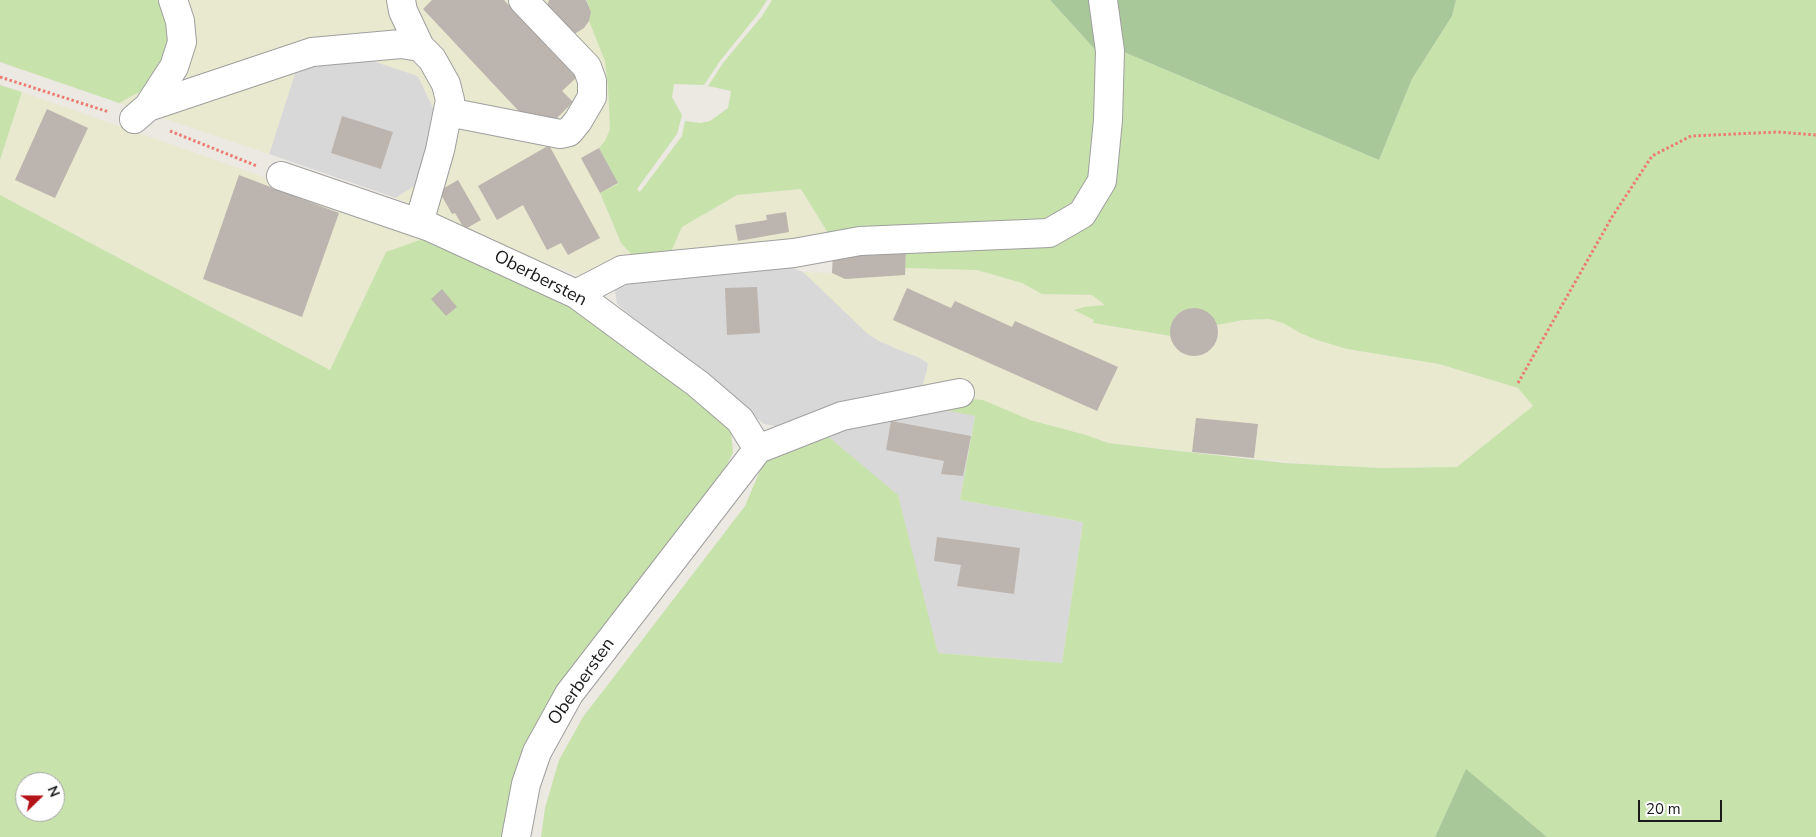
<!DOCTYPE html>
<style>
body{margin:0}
#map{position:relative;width:1816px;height:837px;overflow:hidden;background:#ece8e2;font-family:"Nunito Sans",sans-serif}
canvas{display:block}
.north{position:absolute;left:15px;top:772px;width:50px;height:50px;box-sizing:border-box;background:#fff;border:1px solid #a4a4a4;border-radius:50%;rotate:68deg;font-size:14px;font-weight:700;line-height:20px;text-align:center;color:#1b1b1b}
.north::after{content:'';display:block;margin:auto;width:18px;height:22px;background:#b41318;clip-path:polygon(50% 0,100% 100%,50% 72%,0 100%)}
.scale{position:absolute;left:1638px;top:800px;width:84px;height:22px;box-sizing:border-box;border:2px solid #1b1b1b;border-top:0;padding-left:6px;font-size:15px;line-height:18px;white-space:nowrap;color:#1b1b1b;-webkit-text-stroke:4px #fff;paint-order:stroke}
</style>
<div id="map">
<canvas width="1816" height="837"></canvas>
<div class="north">N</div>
<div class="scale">20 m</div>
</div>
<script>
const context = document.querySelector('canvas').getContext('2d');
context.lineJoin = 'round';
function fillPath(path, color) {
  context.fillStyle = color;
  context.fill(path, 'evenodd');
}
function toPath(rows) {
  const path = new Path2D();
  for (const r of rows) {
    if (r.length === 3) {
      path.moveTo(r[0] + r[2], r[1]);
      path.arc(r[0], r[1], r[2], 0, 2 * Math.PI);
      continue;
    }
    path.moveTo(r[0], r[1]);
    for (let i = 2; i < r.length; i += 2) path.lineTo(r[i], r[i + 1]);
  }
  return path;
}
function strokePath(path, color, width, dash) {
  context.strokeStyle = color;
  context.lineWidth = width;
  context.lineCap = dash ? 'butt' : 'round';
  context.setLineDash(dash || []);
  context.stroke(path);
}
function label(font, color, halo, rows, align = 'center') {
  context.font = font + ' "Nunito Sans",sans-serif';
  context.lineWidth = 5;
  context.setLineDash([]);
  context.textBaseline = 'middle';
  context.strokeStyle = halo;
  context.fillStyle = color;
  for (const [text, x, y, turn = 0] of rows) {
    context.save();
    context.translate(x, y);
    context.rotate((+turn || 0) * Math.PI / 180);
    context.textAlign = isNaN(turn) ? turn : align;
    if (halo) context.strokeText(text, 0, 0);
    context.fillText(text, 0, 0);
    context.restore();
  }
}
fillPath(toPath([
 [361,57,418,76,434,110,420,183,396,198,269,154,298,64],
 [785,265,803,272,894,348,918,357,928,363,927,371,922,387,844,403,775,426,764,424,617,304,615,289,629,280],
 [930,407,975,415,960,500,1083,522,1062,663,938,653,825,434]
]), '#d9d8d8');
fillPath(toPath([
 [163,0,587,0,590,12,589,21,605,61,608,88,610,129,605,141,599,149,618,184,600,194,621,243,634,257,610,259,580,276,538,261,396,198,420,182,434,110,418,76,361,57,298,64,269,154,119,103,131,97],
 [22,92,431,236,386,252,330,370,0,195,0,160],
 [801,189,831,238,670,254,682,227,737,195],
 [832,254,905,268,977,270,1022,283,1042,294,1092,295,1106,306,1084,307,1074,310,1095,320,1093,323,1171,336,1172,325,1175,317,1182,311,1192,308,1202,310,1214,319,1229,323,1243,320,1269,319,1283,323,1300,333,1317,340,1347,349,1439,364,1518,388,1533,406,1457,467,1382,468,1308,464,1108,443,1086,435,1030,420,971,399,922,387,927,371,928,363,918,357,881,342,869,335,803,272,832,273]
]), '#e8e9ce');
fillPath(toPath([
 [0,0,163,0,175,42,147,88,119,103,0,62],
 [587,0,767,0,758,14,720,61,704,85,674,84,672,97,682,115,677,134,637,189,640,192,682,136,685,121,700,123,710,121,728,108,731,91,708,86,723,63,762,16,772,0,1050,0,1101,56,1090,177,1076,206,1047,220,831,238,801,189,737,195,682,227,670,254,634,257,621,243,600,193,618,184,599,148,605,141,610,129,608,88,605,61,589,21,590,12],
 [1456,0,1816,0,1816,837,1547,837,1466,770,1435,837,541,837,545,808,559,760,583,717,745,506,765,459,825,434,898,495,938,653,1062,663,1083,522,960,500,975,416,930,407,971,399,983,400,1030,420,1086,435,1108,443,1285,463,1382,468,1457,467,1533,406,1518,388,1439,364,1347,349,1317,340,1300,333,1283,323,1269,319,1243,320,1217,325,1208,313,1202,310,1192,308,1182,311,1175,317,1171,329,1171,336,1093,323,1094,320,1074,310,1084,307,1105,305,1092,295,1042,294,1022,283,977,270,905,268,906,249,1091,222,1119,50,1379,160,1412,79,1452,16],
 [0,85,22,92,0,160],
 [0,195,330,370,386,252,431,236,565,301,720,415,731,432,733,453,723,472,553,699,504,837,0,837],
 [25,782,55,782,55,812,25,812]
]), '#c8e2ac');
fillPath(toPath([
 [1050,0,1094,0,1101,56],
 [1109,0,1456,0,1452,16,1412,79,1379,160,1119,50],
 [1466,769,1547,837,1435,837]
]), '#a9c89a');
fillPath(toPath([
 [432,0,504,0,577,77,562,91,573,102,548,127,537,115,529,122,423,9],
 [549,0,586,0,591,12,589,21,584,28,576,33,568,35,545,12],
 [47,109,88,128,55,198,15,180],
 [342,116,393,132,381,169,331,153],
 [546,147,550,147,600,238,568,255,561,243,547,250,523,205,497,220,478,186],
 [599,148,618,183,600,193,581,158],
 [239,175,339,213,302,317,203,279],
 [458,180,481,220,467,228,462,225,455,213,452,214,439,191],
 [786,212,789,232,738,241,735,225,767,220,766,215],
 [906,248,905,275,845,279,832,273,833,254],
 [757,287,760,333,727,335,725,288],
 [907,288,951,308,955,301,1012,327,1015,321,1118,367,1097,411,893,320],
 [442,289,457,307,446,316,431,299],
 [1194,332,24],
 [1196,418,1258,424,1254,458,1192,452],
 [891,421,971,436,963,476,941,474,944,461,886,450],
 [937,537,1020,548,1014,594,957,586,961,565,934,561]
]), '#bcb4af');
const minor = toPath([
 [401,0,403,11,420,47],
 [148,107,174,67,182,42,180,21,173,0],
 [448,112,560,134,569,132,578,121,592,97,592,81,587,67,523,0],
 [134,119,148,107,312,52,401,44,420,47,432,59,446,84,450,100,440,150,419,223],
 [281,176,430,227,576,294,698,384,740,420,758,449],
 [576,294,622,270,794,253,860,241,1049,233,1082,214,1102,181,1108,120,1110,51,1103,0],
 [516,837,526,784,537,752,569,694,758,449,842,416,960,393]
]);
strokePath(minor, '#9f9f9f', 30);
strokePath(toPath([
 [0,77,109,112],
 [170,131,257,166],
 [1518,383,1612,217,1652,156,1691,136,1778,132,1816,135]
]), '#ec7c73', 3, [2.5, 2.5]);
strokePath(minor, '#fff', 28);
label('18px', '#1b1b1b', '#fff', [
 ["Oberbersten",540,279,27],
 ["Oberbersten",582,682,-55]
]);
</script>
